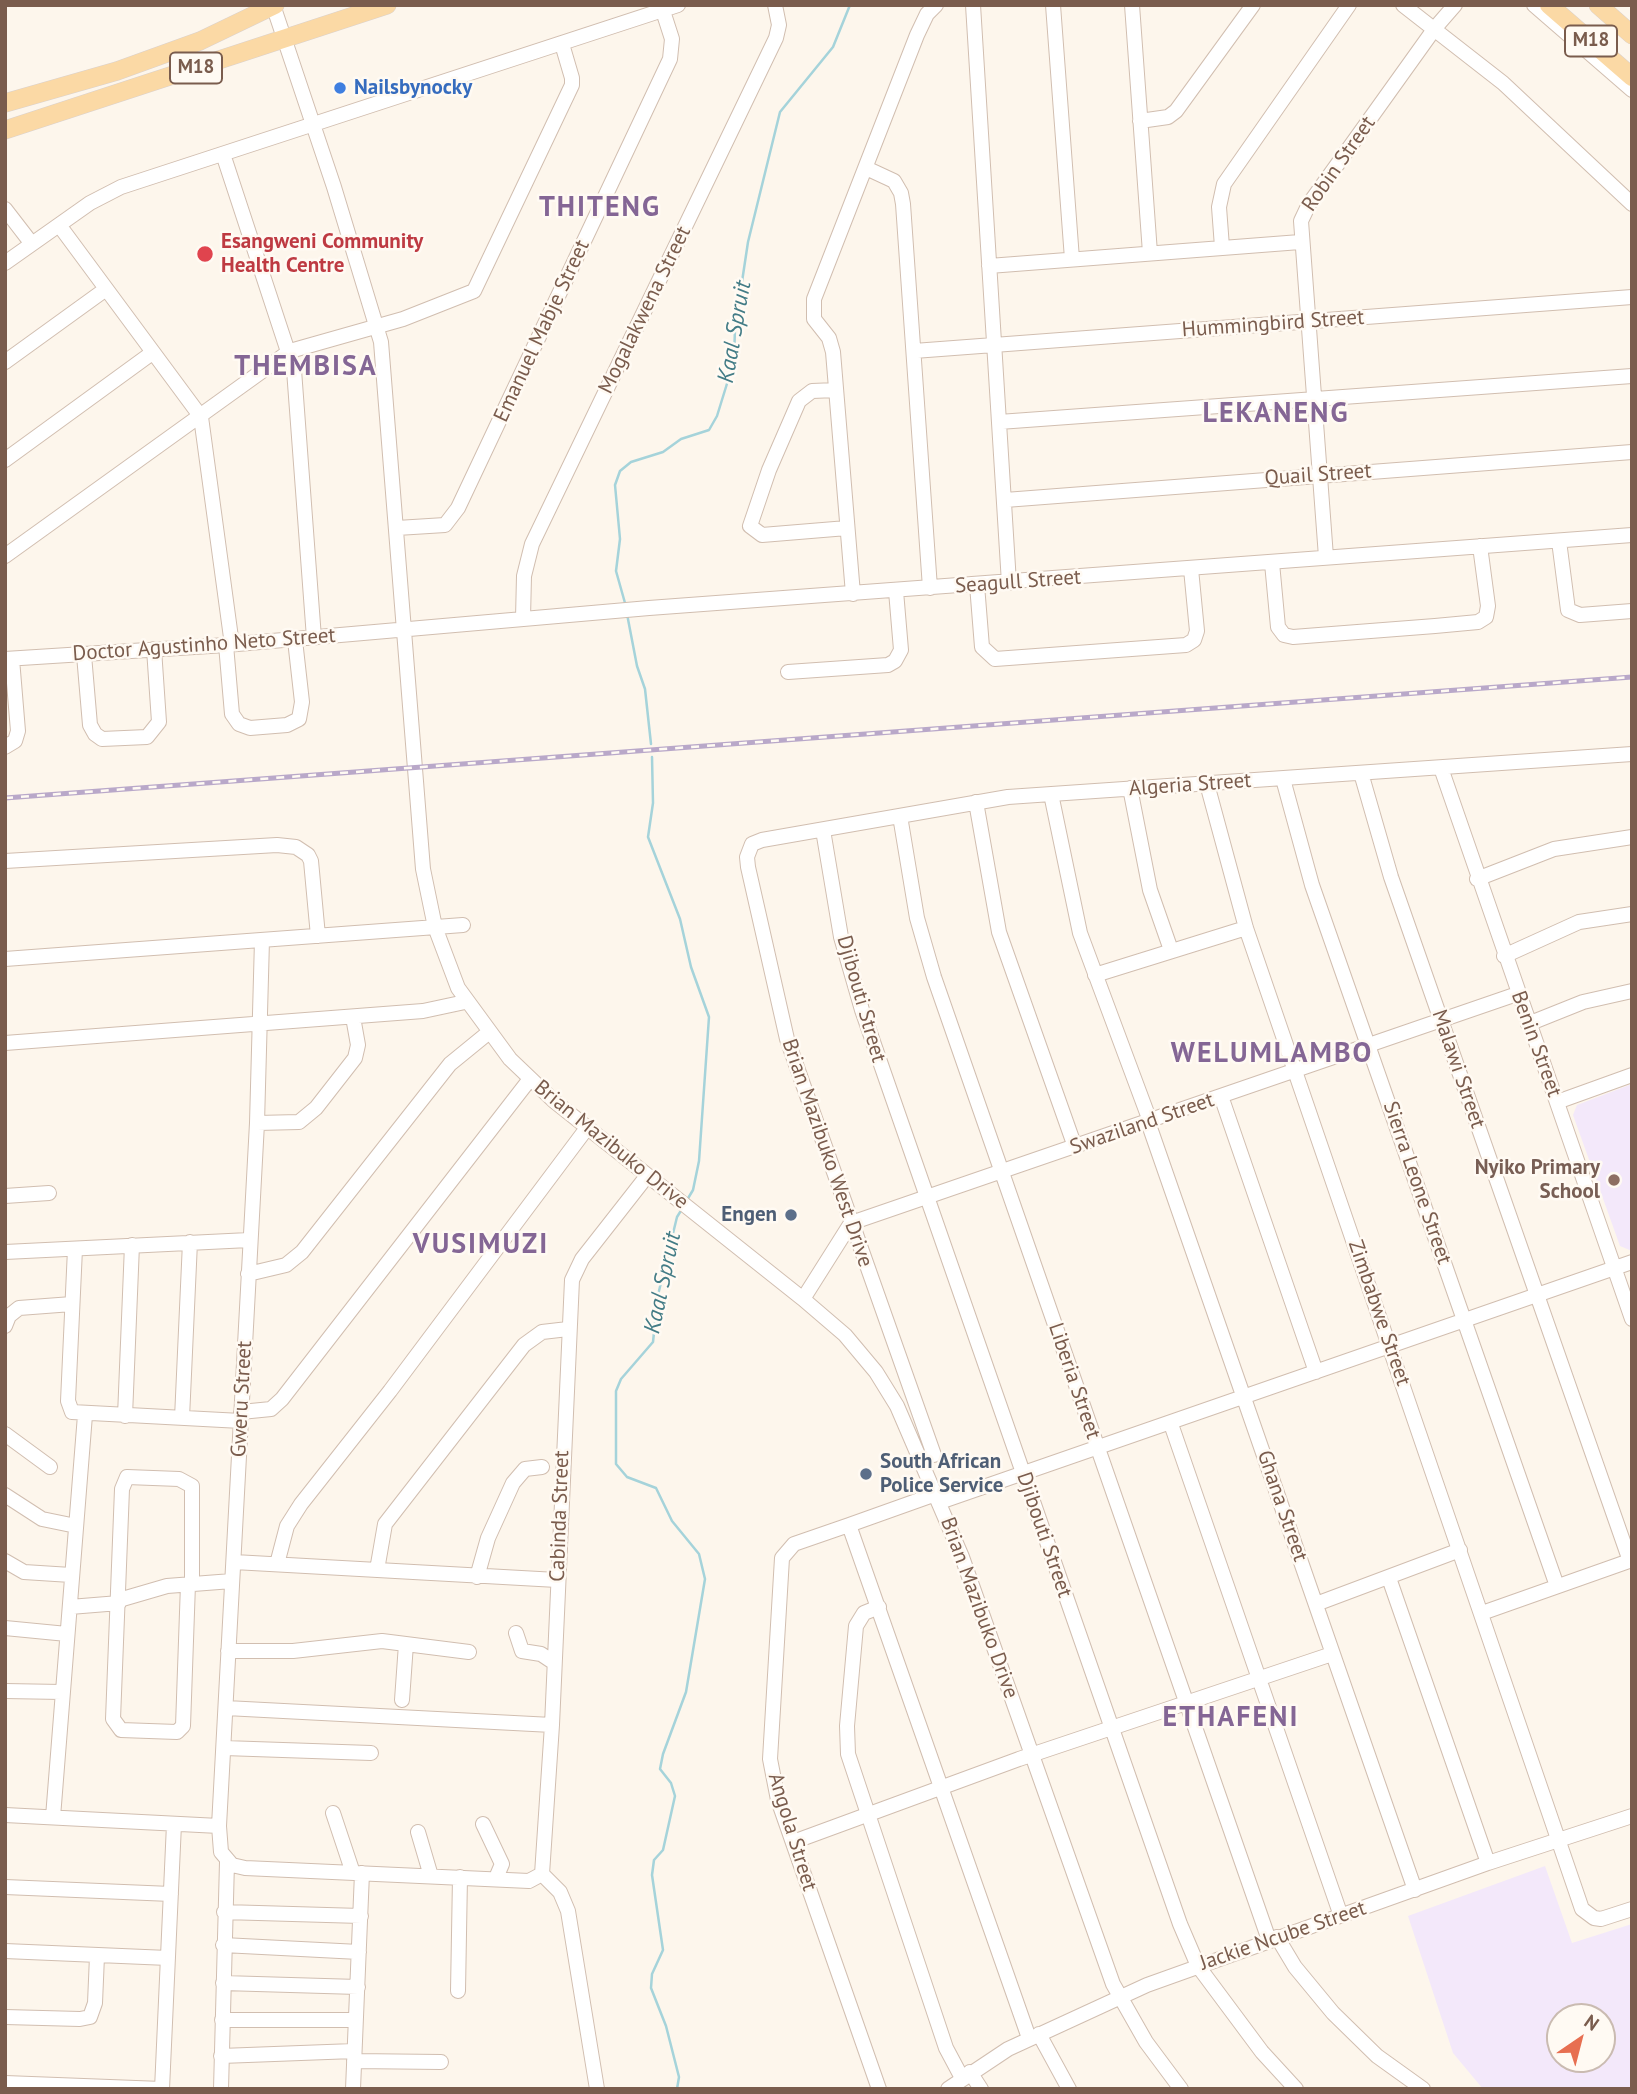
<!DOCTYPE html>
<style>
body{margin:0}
#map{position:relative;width:1637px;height:2094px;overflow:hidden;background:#fdf6ec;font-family:"PT Sans",sans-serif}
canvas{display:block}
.frame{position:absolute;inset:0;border:7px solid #7a5c4d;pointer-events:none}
.north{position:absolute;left:1546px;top:2003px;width:70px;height:70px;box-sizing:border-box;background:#fffaf3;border:2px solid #cabbb1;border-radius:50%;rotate:35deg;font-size:19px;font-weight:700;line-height:28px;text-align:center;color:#7a5c4d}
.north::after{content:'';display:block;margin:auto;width:24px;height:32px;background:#e76f51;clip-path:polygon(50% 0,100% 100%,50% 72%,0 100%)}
</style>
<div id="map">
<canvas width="1637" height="2094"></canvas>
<div class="frame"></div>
<div class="north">N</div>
</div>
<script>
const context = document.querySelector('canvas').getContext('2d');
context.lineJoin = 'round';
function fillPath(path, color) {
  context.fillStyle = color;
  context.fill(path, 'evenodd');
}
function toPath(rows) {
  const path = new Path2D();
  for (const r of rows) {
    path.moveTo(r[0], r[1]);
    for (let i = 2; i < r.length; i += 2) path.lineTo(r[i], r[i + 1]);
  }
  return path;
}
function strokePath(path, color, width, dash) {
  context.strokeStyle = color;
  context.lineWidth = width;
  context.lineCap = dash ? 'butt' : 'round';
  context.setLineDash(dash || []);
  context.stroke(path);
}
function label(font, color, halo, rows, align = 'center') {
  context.font = font + ' "PT Sans",sans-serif';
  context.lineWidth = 5;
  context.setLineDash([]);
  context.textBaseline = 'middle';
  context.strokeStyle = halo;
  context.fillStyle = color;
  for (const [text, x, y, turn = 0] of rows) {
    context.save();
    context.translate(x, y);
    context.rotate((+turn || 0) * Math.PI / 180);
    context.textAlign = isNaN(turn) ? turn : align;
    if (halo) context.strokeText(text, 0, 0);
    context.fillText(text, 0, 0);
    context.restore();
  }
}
fillPath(toPath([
 [1632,1084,1632,1251,1620,1246,1573,1115,1577,1105],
 [1545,1866,1572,1943,1632,1924,1632,2089,1483,2089,1453,2053,1408,1916],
 [1560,2017,1602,2017,1602,2059,1560,2059]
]), '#f3e8fa');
strokePath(toPath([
 [625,603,616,571,620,539,615,485,620,471,631,462,663,452,681,439,709,430,717,416,734,361,735,328,748,242,780,112,833,47,850,5],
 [627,614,637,666,645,689,651,744],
 [652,757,653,803,648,837,680,919,691,967,709,1017,699,1161,693,1190,687,1200],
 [677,2089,679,2077,666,2026,651,1988,652,1974,663,1950,652,1875,654,1860,663,1850,675,1796,671,1783,660,1769,663,1754,686,1692,705,1579,699,1554,672,1521,656,1488,627,1477,616,1464,616,1391,621,1379,653,1342,658,1295,677,1217,682,1209]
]), '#a5d3da', 2.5);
const minor = toPath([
 [273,5,334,187,381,342,423,869,435,927,458,988,510,1059,554,1101,803,1299,845,1335,876,1372,897,1406,962,1557,1113,1984,1146,2042,1181,2089],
 [973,5,1009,583],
 [1053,5,1072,259],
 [1132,5,1150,253],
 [1403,5,1503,83,1632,204],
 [1534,5,1632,90],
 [1140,121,1168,117,1176,111,1253,5],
 [223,154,294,370,314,638],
 [866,168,894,181,901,193,903,204,930,588],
 [5,209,32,244],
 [59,225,201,417,232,645],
 [1222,247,1219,207,1224,184,1349,5],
 [5,263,90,203,121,187,678,5],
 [989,266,1300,242],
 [914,351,1632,297],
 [5,362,106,289],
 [836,390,812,391,799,401,769,470,750,526,762,535,847,528],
 [999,422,1632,376],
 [5,460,152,353],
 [1005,500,1632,452],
 [397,528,445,525,458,508,670,59,672,39,663,11],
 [1559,541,1568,610,1580,615,1632,611],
 [5,556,290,351,403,319,474,291,572,85,572,78,562,44],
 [1326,557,1301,221,1309,204,1435,28,1455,5],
 [1272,563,1278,627,1284,635,1293,637,1435,626,1478,622,1486,617,1488,606,1480,546],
 [977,585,982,647,995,659,1186,645,1194,640,1197,631,1191,569],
 [853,594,833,352,829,338,814,319,814,299,917,35,927,14,936,5],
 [523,618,524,576,532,544,776,38,779,25,775,5],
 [226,645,232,714,239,724,250,728,287,725,299,719,302,702,295,640],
 [84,655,90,725,95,734,102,739,147,737,159,722,154,649],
 [5,659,226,645,649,608,1632,535],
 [788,672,888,665,895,661,901,650,896,591],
 [5,747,15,741,18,731,12,659],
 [1441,768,1632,1319],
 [1361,773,1391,877,1630,1561],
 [1283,779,1312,885,1557,1586],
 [1207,784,1246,928,1582,1909,1594,1918,1601,1919,1632,1909],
 [1130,788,1150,890,1171,950],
 [1051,794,1080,933,1150,1121],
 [976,802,999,932,1075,1147],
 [900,816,917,918,934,977,1269,1940],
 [823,830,841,937,862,1010,1180,1924,1198,1966,1262,2052,1296,2089],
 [5,861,277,845,296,847,308,855,311,861,318,936],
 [1477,879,1554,849,1632,837],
 [262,940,257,1123,219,1826,221,1852,232,1865,245,1868,529,1881,542,1874,552,1725,572,1280,582,1259,647,1176],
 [1504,956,1579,922,1632,914],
 [5,959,463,925],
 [1095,975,1246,928],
 [1528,1024,1583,1002,1632,991],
 [5,1043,423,1011,465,1002],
 [1221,1096,1316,1372],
 [1557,1102,1632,1075],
 [1148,1122,1415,1890],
 [257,1123,299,1122,316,1108,355,1058,358,1045,353,1017],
 [5,1196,49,1193],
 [75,1249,68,1401,72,1412,241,1421],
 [5,1252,249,1240],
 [248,1274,286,1265,302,1252,450,1064,488,1033],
 [803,1299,851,1223,1517,994],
 [5,1326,9,1316,19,1308,72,1304],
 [241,1412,271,1409,282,1399,530,1079],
 [125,1416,132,1245],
 [182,1418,190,1242],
 [1171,1424,1341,1916],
 [5,1434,50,1467],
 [934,1455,787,1039,748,867,747,857,752,844,762,840,1008,797,1632,754],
 [936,1494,849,1525,1029,2038],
 [5,1495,42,1519,76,1526],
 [940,1502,1632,1262],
 [849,1525,794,1544,782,1558,770,1759,778,1800,879,2089],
 [5,1561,24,1572,71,1575],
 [234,1562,557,1580],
 [277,1564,287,1526,301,1504,390,1391,587,1128],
 [377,1570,385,1524,524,1345,542,1332,568,1329],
 [477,1577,488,1538,513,1483,525,1469,542,1467],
 [1389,1578,1488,1863],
 [188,1584,183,1726,177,1732,121,1730,113,1719,122,1489,127,1477,179,1479,192,1486,192,1584],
 [119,1600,167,1586,232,1581],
 [1316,1604,1460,1550],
 [70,1607,119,1603],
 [879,1607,864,1613,856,1626,847,1726,848,1754,946,2048,962,2078],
 [1482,1613,1632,1560],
 [5,1628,67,1634],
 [516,1633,522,1651,541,1654,553,1662],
 [228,1651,293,1651,382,1641,469,1652],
 [5,1691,62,1692],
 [402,1700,406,1644],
 [226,1708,552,1725],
 [224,1748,371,1753],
 [333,1813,353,1873],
 [5,1815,219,1826],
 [53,1817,85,1415],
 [483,1824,502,1864,496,1878],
 [418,1832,431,1876],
 [793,1842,1019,1759,1332,1654],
 [542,1874,560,1892,568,1911,597,2089],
 [5,1887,171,1894],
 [224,1912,361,1916],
 [1277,1937,1295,1967,1333,2013,1377,2056,1423,2089],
 [223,1945,359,1952],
 [5,1951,168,1958],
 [223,1983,358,1987],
 [458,1991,460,1877],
 [5,2017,80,2019,90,2017,95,2003,97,1956],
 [222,2020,354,2020],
 [1039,2034,1069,2089],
 [221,2056,354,2051],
 [354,2061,441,2062],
 [970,2072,981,2089],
 [5,2083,162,2089],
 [162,2089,174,1824],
 [221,2089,227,1862],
 [353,2089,362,1873],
 [948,2089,1008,2049,1147,1985,1488,1863,1632,1816]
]);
const major = toPath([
 [1549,5,1632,77],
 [1598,5,1632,35],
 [5,103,117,71,200,41,275,5],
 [5,130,387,5]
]);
strokePath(minor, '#d1beb0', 16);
strokePath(major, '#dad1cd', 19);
strokePath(minor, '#fff', 14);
strokePath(major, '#fbd9a5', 18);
const rail = toPath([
 [5,798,1632,677]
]);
strokePath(rail, '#b9a8c9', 5);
strokePath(rail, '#fffaf3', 2.5, [8]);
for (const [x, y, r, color] of [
 [340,88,7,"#3f7fe0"],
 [205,254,9,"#e0444e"],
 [1614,1180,7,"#8d6e63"],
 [791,1215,7,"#5c6f8a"],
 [866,1474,7,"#5c6f8a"]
]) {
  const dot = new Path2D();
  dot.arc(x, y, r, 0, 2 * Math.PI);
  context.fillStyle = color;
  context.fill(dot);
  strokePath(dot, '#fffaf3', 2.5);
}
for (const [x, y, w] of [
 [1591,41,52],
 [196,68,52]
]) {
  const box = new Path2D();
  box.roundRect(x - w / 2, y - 15.5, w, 31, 5);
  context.fillStyle = '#fffaf3';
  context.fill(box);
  strokePath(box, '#7a5c4d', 2);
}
label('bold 19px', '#7a5c4d', null, [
 ["M18",1591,41],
 ["M18",196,68]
]);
label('bold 21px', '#366cbe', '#fffaf3', [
 ["Nailsbynocky",354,88]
], 'left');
label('21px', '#7a5c4d', '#fffaf3', [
 ["Robin Street",1339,164,-55],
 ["Mogalakwena Street",645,310,-64],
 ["Hummingbird Street",1273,324,-4],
 ["Emanuel Mabje Street",542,331,-65],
 ["Quail Street",1318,475,-4],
 ["Seagull Street",1018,582,-4],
 ["Doctor Agustinho Neto Street",204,645,-4],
 ["Algeria Street",1190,785,-4],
 ["Djibouti Street",861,999,74],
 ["Benin Street",1536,1044,70],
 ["Malawi Street",1458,1069,71],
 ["Swaziland Street",1142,1124,-19],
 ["Brian Mazibuko Drive",611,1145,39],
 ["Brian Mazibuko West Drive",827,1153,71],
 ["Sierra Leone Street",1417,1183,71],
 ["Zimbabwe Street",1379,1313,71],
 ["Liberia Street",1074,1381,71],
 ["Gweru Street",242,1399,-87],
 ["Ghana Street",1282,1506,71],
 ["Cabinda Street",560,1516,-88],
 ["Djibouti Street",1044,1535,71],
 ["Brian Mazibuko Drive",979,1608,70],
 ["Angola Street",792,1832,73],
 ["Jackie Ncube Street",1283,1936,-19]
]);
label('bold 21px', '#be3a42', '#fffaf3', [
 ["Esangweni Community",221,242],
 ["Health Centre",221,266]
], 'left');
label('bold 21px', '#785e54', '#fffaf3', [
 ["Nyiko Primary",1600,1168],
 ["School",1600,1192]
], 'right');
label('bold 21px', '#4e5e75', '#fffaf3', [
 ["Engen",777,1215],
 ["South African",880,1462,"left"],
 ["Police Service",880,1486,"left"]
], 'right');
label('italic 23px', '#437c86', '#fffaf3', [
 ["Kaal Spruit",735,332,-80],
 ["Kaal Spruit",663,1283,-78]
]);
context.letterSpacing = '2px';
label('bold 28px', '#846695', '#fffaf3', [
 ["THITENG",600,208],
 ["THEMBISA",306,367],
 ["LEKANENG",1276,414],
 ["WELUMLAMBO",1272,1054],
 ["VUSIMUZI",481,1245],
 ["ETHAFENI",1231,1718]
]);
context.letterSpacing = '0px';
</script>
